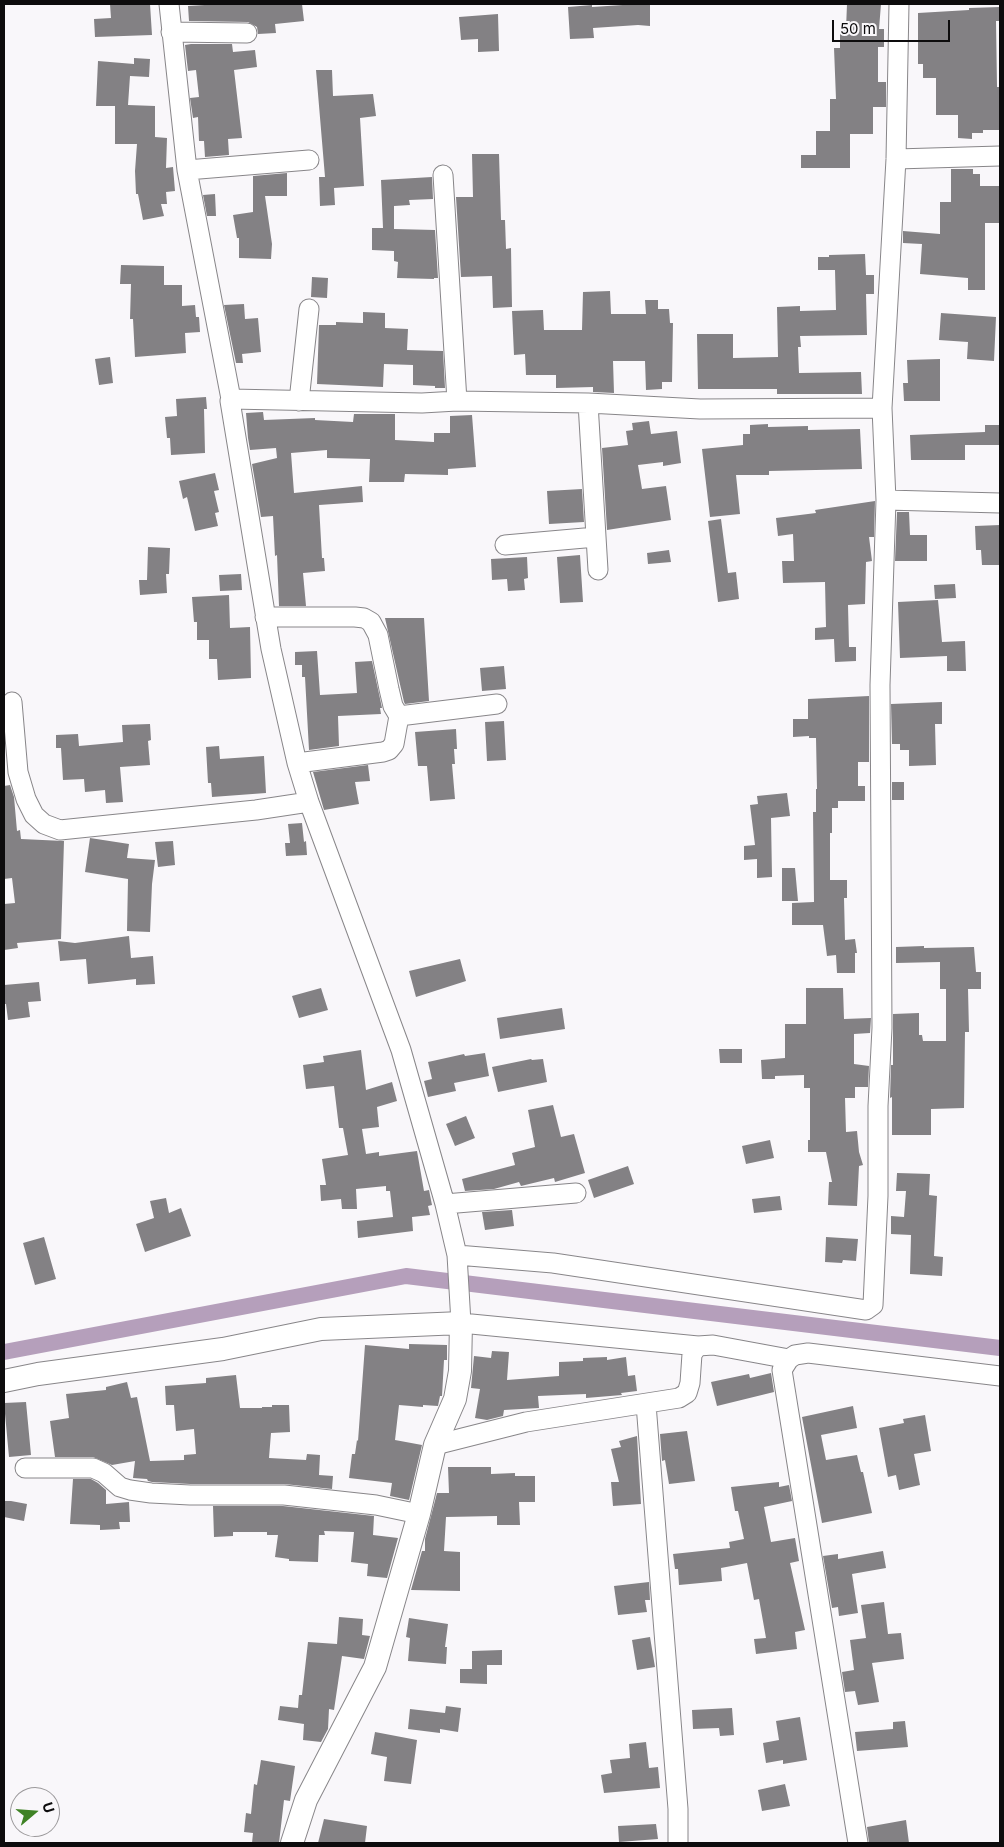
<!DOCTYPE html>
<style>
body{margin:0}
#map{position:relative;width:1004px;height:1847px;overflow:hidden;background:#f9f7fa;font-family:Inter,sans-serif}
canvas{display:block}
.frame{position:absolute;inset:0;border:5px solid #0d0c0d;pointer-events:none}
.north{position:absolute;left:10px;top:1787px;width:50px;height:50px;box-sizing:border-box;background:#f9f7fa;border:1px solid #9b999b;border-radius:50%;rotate:72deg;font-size:14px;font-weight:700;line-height:20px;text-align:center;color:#0d0c0d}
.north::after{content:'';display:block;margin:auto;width:18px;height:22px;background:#3f8225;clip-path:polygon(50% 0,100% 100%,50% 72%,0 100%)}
.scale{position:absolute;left:832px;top:20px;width:118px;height:22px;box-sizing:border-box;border:2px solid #0d0c0d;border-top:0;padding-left:6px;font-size:15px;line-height:18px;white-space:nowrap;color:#0d0c0d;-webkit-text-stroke:4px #f9f7fa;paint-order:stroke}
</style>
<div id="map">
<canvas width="1004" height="1847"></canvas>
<div class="frame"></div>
<div class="north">U</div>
<div class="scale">50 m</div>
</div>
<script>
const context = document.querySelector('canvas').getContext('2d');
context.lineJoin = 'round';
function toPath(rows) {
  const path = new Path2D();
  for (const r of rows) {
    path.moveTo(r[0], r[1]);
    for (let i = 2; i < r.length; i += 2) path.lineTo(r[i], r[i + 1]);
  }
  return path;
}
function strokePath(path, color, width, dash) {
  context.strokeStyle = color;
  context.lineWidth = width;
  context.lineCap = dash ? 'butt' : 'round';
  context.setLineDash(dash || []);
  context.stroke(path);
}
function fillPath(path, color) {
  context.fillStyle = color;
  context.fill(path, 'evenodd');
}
strokePath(toPath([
 [4,1352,406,1276,1000,1348]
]), '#b59fbb', 16);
fillPath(toPath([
 [110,4,150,4,152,35,95,37,94,19,111,18],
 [221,4,302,4,304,21,275,24,276,33,258,34,257,27,248,22,189,21,188,6],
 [638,4,650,4,650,26,638,25,593,28,594,38,570,39,568,7,592,5,592,7],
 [847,4,881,4,879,29,884,29,884,47,878,47,878,82,886,82,886,107,873,107,873,134,850,134,850,168,801,168,801,155,816,155,816,131,830,131,830,99,836,99,834,48,840,48,840,29,846,29],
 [1000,7,1000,21,996,21,997,87,1000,87,1000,130,983,130,983,133,972,133,972,139,958,138,958,115,936,115,936,78,923,78,923,64,918,64,918,13,969,10,969,8],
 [498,14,499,51,478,52,478,39,461,40,459,17],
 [191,44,232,44,233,52,255,50,257,67,234,70,242,138,228,139,229,155,205,157,204,141,199,141,198,117,193,118,190,98,199,97,196,70,188,71,185,45],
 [134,58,150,59,149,77,130,76,128,105,155,106,155,137,167,138,166,168,173,167,175,191,166,192,167,204,161,204,164,216,143,220,138,194,136,194,135,171,137,144,115,144,115,106,96,106,98,61,134,64],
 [316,70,332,70,333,96,373,94,376,116,360,118,364,186,334,188,335,205,320,206,319,177,325,177],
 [472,154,499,154,501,220,505,220,506,249,511,248,512,307,493,308,492,276,461,277,456,197,473,197],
 [951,169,973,169,973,174,980,174,980,186,1000,186,1000,223,985,223,985,290,968,290,968,278,920,274,922,244,903,243,903,231,940,234,940,202,951,202],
 [287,173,287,196,265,196,272,244,271,259,239,258,239,238,237,238,233,215,253,212,253,176],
 [432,177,433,199,409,200,410,205,394,206,394,229,435,230,438,278,434,278,434,279,397,278,398,262,394,261,394,251,372,250,372,228,383,228,381,180],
 [215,194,216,216,207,216,203,195],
 [865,254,866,275,874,275,874,294,866,294,867,335,800,336,801,347,798,347,799,373,861,372,862,394,777,394,777,389,698,389,697,334,733,334,733,358,778,357,777,307,800,306,800,311,836,310,835,270,818,270,818,257,829,257,829,255],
 [121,265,164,266,164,285,182,285,182,306,195,305,196,317,199,317,200,332,185,333,186,353,135,357,133,319,130,319,131,284,120,284],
 [312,277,328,278,327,298,311,297],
 [610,291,611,314,646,314,645,300,658,300,658,309,669,309,670,323,673,323,672,382,662,382,662,389,646,390,645,361,613,361,614,393,593,392,593,387,556,388,556,375,526,375,525,354,514,355,512,311,543,310,544,330,582,330,583,292],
 [244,304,245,319,258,318,261,352,242,354,243,363,236,363,224,305],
 [363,312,385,313,385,328,408,329,407,350,443,351,445,388,435,388,435,386,413,385,413,365,384,364,383,387,317,384,319,325,336,325,336,322,363,323],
 [941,313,996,317,994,361,967,359,968,342,939,340],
 [110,357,113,383,99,385,95,359],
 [940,359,940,401,904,401,903,383,908,383,907,360],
 [206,397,207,409,204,409,205,453,171,455,170,438,167,438,165,417,177,416,176,399],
 [263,412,264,420,315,418,315,420,353,422,354,414,395,414,395,440,434,442,434,433,450,433,450,416,472,415,476,467,448,469,448,475,405,474,404,482,369,482,370,459,327,458,327,450,291,453,294,493,362,486,363,502,319,505,322,558,324,558,325,571,303,573,306,606,279,606,277,555,275,556,273,516,261,517,252,464,277,458,276,448,250,450,248,438,246,413],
 [649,421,651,434,677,431,681,463,663,466,663,462,638,465,642,489,666,486,671,520,607,530,602,448,628,445,626,431,633,430,632,423],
 [768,424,768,427,808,426,808,430,860,429,862,469,769,471,769,475,736,475,740,514,710,517,702,449,743,445,743,434,750,434,750,425],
 [985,425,1000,425,1000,445,965,445,965,460,911,460,910,435,985,432],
 [215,473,219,490,214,491,219,512,215,513,218,526,195,531,187,497,183,499,179,481],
 [582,489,584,522,549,524,547,491],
 [875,501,874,537,869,537,872,561,866,562,865,604,848,605,849,647,856,647,856,661,835,662,834,639,815,640,815,628,826,627,825,582,783,583,782,561,794,561,793,534,778,536,776,518,816,513,815,510],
 [897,512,909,512,910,535,927,535,927,561,895,561],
 [721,519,728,573,736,572,739,599,718,602,708,521],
 [1000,525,1000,565,982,565,981,550,976,550,975,526],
 [148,547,170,548,169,574,166,574,167,593,140,595,139,580,147,580],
 [669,550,671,562,648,564,647,553],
 [580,555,583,602,560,603,557,557],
 [527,557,528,578,524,579,525,590,508,591,507,579,492,580,491,559],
 [241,574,242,590,220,591,219,575],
 [955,584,956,598,935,599,934,585],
 [229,595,230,628,250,627,251,678,218,680,217,659,209,659,209,640,197,640,197,622,194,622,192,597],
 [938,600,942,642,965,641,966,671,947,671,947,656,900,658,898,602],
 [385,618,424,618,429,701,405,704,404,702],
 [317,651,320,695,357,693,355,662,372,661,382,708,380,708,381,714,338,716,339,746,309,750,305,677,302,677,302,665,295,665,295,652],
 [504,666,506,689,482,691,480,668],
 [869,696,869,762,858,762,858,786,865,786,865,801,838,801,838,808,832,808,832,833,830,833,830,880,847,880,847,898,844,898,845,940,855,939,857,953,855,953,855,973,837,973,836,955,827,956,823,925,792,925,792,903,814,902,813,812,816,812,816,789,817,789,816,738,809,738,809,736,793,737,793,719,808,719,808,699],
 [942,702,942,724,935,724,936,765,909,766,909,750,900,750,900,744,892,744,891,704],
 [504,721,506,760,487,761,485,722],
 [150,724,151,740,148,741,150,765,120,767,123,802,106,803,105,790,85,792,84,779,63,780,61,748,56,748,56,735,78,734,79,746,123,742,122,725],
 [456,729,457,749,454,749,455,764,452,764,455,799,430,801,427,766,418,766,415,732],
 [219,746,220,759,264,756,266,793,212,797,211,783,208,783,206,747],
 [368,765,370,781,355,782,359,804,324,810,313,772],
 [892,782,904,782,904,800,892,800],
 [10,785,14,797,17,831,20,830,21,839,64,841,61,939,17,943,18,948,4,950,4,904,15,903,12,878,4,879,4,786],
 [787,793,790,816,771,818,772,877,757,878,757,859,744,860,744,846,755,845,750,805,758,804,757,796],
 [302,823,304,842,306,841,307,855,286,856,285,843,290,843,288,824],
 [90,838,129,844,127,858,155,860,152,884,150,932,127,931,128,879,85,872],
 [173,841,175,865,158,867,155,842],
 [782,868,795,868,798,901,782,901],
 [129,936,131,958,153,956,155,984,136,985,136,979,88,984,86,959,60,961,58,941,75,943],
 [924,946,924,948,974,947,976,972,981,972,981,989,968,989,969,1032,965,1032,964,1108,931,1109,931,1135,892,1135,892,1097,890,1098,891,1065,893,1065,893,1014,919,1013,919,1035,922,1035,923,1041,946,1041,946,989,940,989,940,962,896,963,896,947],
 [460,959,466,981,416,997,409,971],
 [39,982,41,1001,28,1002,30,1017,8,1020,6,1004,4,1004,4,985],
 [321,988,328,1010,299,1018,292,996],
 [806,988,843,988,844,1019,871,1018,870,1033,854,1034,854,1064,869,1066,868,1087,855,1087,855,1098,845,1098,846,1132,857,1131,859,1152,863,1165,859,1166,857,1206,828,1205,829,1182,832,1182,826,1152,808,1152,808,1140,810,1140,810,1088,804,1088,804,1075,775,1076,775,1079,762,1079,761,1060,785,1058,785,1024,806,1024],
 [562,1008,565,1029,500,1039,497,1018],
 [719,1049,742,1049,742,1063,720,1063],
 [361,1050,366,1090,392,1082,397,1101,377,1107,379,1127,362,1129,366,1154,379,1152,379,1156,417,1151,424,1191,429,1190,432,1205,428,1206,430,1215,412,1217,413,1231,358,1238,357,1221,393,1217,390,1191,386,1191,386,1186,356,1189,357,1209,342,1209,341,1199,321,1201,320,1185,326,1185,322,1159,348,1155,343,1128,339,1128,334,1086,306,1089,303,1065,324,1062,323,1056],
 [485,1053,489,1076,454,1083,456,1091,428,1097,424,1081,432,1079,428,1062,464,1054,465,1056],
 [531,1059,532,1060,543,1059,547,1082,498,1092,492,1067],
 [553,1105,561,1137,574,1134,585,1173,555,1182,554,1178,521,1186,519,1182,494,1189,465,1191,462,1179,515,1165,512,1153,535,1147,528,1110],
 [466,1116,475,1138,455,1146,446,1124],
 [770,1140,774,1158,746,1164,742,1146],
 [628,1166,634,1184,594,1198,588,1180],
 [897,1173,930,1174,929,1195,937,1196,934,1256,943,1257,942,1276,910,1274,911,1235,891,1234,891,1216,904,1217,906,1191,896,1191],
 [780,1196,782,1210,754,1213,752,1199],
 [166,1198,169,1213,181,1208,191,1236,145,1252,136,1224,154,1218,150,1201],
 [512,1210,514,1226,485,1230,482,1212],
 [44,1237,56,1279,35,1285,23,1243],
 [826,1237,858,1239,856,1261,843,1260,842,1263,825,1262],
 [409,1344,447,1345,447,1360,444,1360,442,1396,440,1396,438,1406,423,1405,423,1407,399,1405,395,1440,422,1445,409,1500,390,1496,392,1483,349,1478,352,1454,355,1454,357,1440,358,1441,365,1345,409,1349],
 [492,1351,509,1352,507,1380,559,1376,559,1362,583,1361,583,1358,607,1357,607,1360,626,1357,628,1376,635,1375,637,1391,621,1393,622,1395,586,1398,586,1394,538,1396,539,1408,504,1410,503,1416,487,1420,475,1418,480,1389,471,1388,474,1356,491,1358],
 [771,1373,774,1392,717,1406,711,1382,749,1374,750,1378],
 [236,1375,240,1408,262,1408,262,1407,272,1407,272,1405,289,1405,290,1432,271,1433,269,1458,306,1460,307,1454,320,1455,319,1475,333,1476,332,1489,284,1484,190,1484,152,1482,148,1481,147,1479,133,1478,135,1461,112,1465,93,1457,55,1457,50,1421,69,1418,66,1394,106,1390,106,1387,127,1382,131,1398,137,1397,150,1461,184,1460,184,1455,196,1454,194,1429,176,1431,174,1405,166,1405,165,1386,206,1383,206,1378],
 [26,1402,31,1455,9,1457,4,1403],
 [853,1406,857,1428,821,1435,826,1460,857,1455,861,1472,863,1472,872,1513,822,1523,802,1417],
 [925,1415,931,1451,914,1454,920,1485,899,1490,896,1475,888,1477,879,1428,904,1423,903,1419],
 [687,1431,695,1481,669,1484,665,1460,662,1461,660,1434],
 [637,1436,641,1504,613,1506,611,1482,619,1482,611,1449,621,1447,619,1441],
 [448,1467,491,1467,491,1474,515,1473,515,1476,535,1476,535,1502,519,1502,520,1525,497,1525,497,1516,446,1517,444,1551,460,1552,460,1591,411,1590,422,1551,425,1551,425,1539,437,1493,449,1493],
 [73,1479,91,1479,98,1483,106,1490,106,1504,129,1502,130,1522,119,1522,120,1529,100,1530,100,1525,70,1524],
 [779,1482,779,1487,789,1485,792,1501,764,1507,771,1542,795,1538,799,1561,790,1563,805,1630,795,1632,797,1649,756,1654,754,1639,766,1638,759,1599,754,1600,747,1563,721,1568,722,1581,679,1585,678,1569,675,1569,673,1554,730,1548,729,1542,744,1539,738,1511,735,1511,731,1487],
 [4,1501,11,1501,27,1504,24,1521,4,1517],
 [213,1506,283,1506,374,1516,373,1535,398,1538,387,1578,367,1576,368,1564,351,1562,354,1532,324,1531,325,1535,319,1535,318,1562,289,1561,289,1559,275,1557,278,1535,267,1535,267,1532,233,1532,233,1536,214,1537],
 [883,1551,886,1568,852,1574,858,1613,839,1616,838,1607,832,1608,823,1556,838,1554,838,1559],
 [649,1582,650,1600,645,1600,647,1612,618,1615,614,1586],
 [884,1602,888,1634,901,1633,904,1659,872,1663,879,1702,858,1705,855,1691,845,1692,842,1672,854,1670,850,1640,866,1638,861,1605],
 [339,1617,363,1619,362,1635,370,1636,364,1659,342,1656,334,1710,329,1709,328,1729,321,1742,303,1740,304,1724,278,1720,280,1706,298,1708,299,1695,302,1695,308,1642,337,1644],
 [409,1618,448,1624,445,1647,447,1647,446,1664,408,1661,410,1638,406,1637],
 [650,1637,655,1667,637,1670,632,1640],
 [502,1650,502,1665,487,1665,487,1684,460,1683,460,1669,472,1669,472,1651],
 [446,1706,461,1708,458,1732,440,1729,440,1733,408,1729,410,1709,445,1713],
 [732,1708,734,1735,720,1736,719,1728,693,1729,692,1710],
 [800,1717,807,1760,783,1764,783,1760,766,1763,763,1743,779,1740,776,1721],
 [905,1721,908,1747,857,1751,855,1732,893,1729,893,1722],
 [375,1732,417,1740,411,1784,384,1781,387,1757,371,1754],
 [646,1742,649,1768,658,1767,660,1788,604,1793,601,1775,612,1773,610,1760,630,1758,629,1744],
 [261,1760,295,1766,290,1801,284,1800,279,1843,252,1843,253,1833,244,1832,246,1813,251,1814,254,1784,257,1785],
 [785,1784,790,1806,762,1811,758,1790],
 [324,1819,367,1826,365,1843,318,1843],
 [906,1820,909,1843,869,1843,867,1827],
 [656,1824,658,1839,619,1842,618,1826]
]), '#838184');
const minor = toPath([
 [169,4,187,170,231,399,230,401,271,649,297,763,309,802,401,1050,445,1204,457,1255,461,1323,698,1346],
 [171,32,247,33],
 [896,159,1000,156],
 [187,170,309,160],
 [443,175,457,401],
 [231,399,422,403,457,401,588,403,700,409,882,408,886,500,1000,503],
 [299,401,309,309],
 [588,403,598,570],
 [882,408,896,159,899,4],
 [505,545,596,537],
 [265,617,355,617,364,618,371,622,378,635,389,689,393,706,399,716,497,704],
 [12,702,18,772,26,799,34,815,44,824,60,830,89,827,256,810,309,802],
 [297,763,383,752,389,750,394,744,399,716],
 [445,1204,576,1193],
 [457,1255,553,1263,866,1310,873,1305,878,1196,878,1106,882,1028,880,685,886,500],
 [646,1404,678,1809,678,1843],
 [435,1445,526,1422,679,1398,687,1393,690,1383,692,1354,698,1346,713,1345,789,1359],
 [25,1468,93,1468,104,1473,120,1487,130,1490,151,1493,190,1495,284,1495,376,1505,419,1514],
 [858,1843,782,1370,789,1359,795,1355,808,1353,1000,1376]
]);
const tertiary = toPath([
 [4,1381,38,1374,223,1349,321,1329,461,1323,460,1371,455,1399,435,1445,419,1514,375,1667,306,1800,292,1843]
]);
strokePath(minor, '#888689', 21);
strokePath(tertiary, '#888689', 24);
strokePath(minor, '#fff', 19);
strokePath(tertiary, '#fff', 22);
</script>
